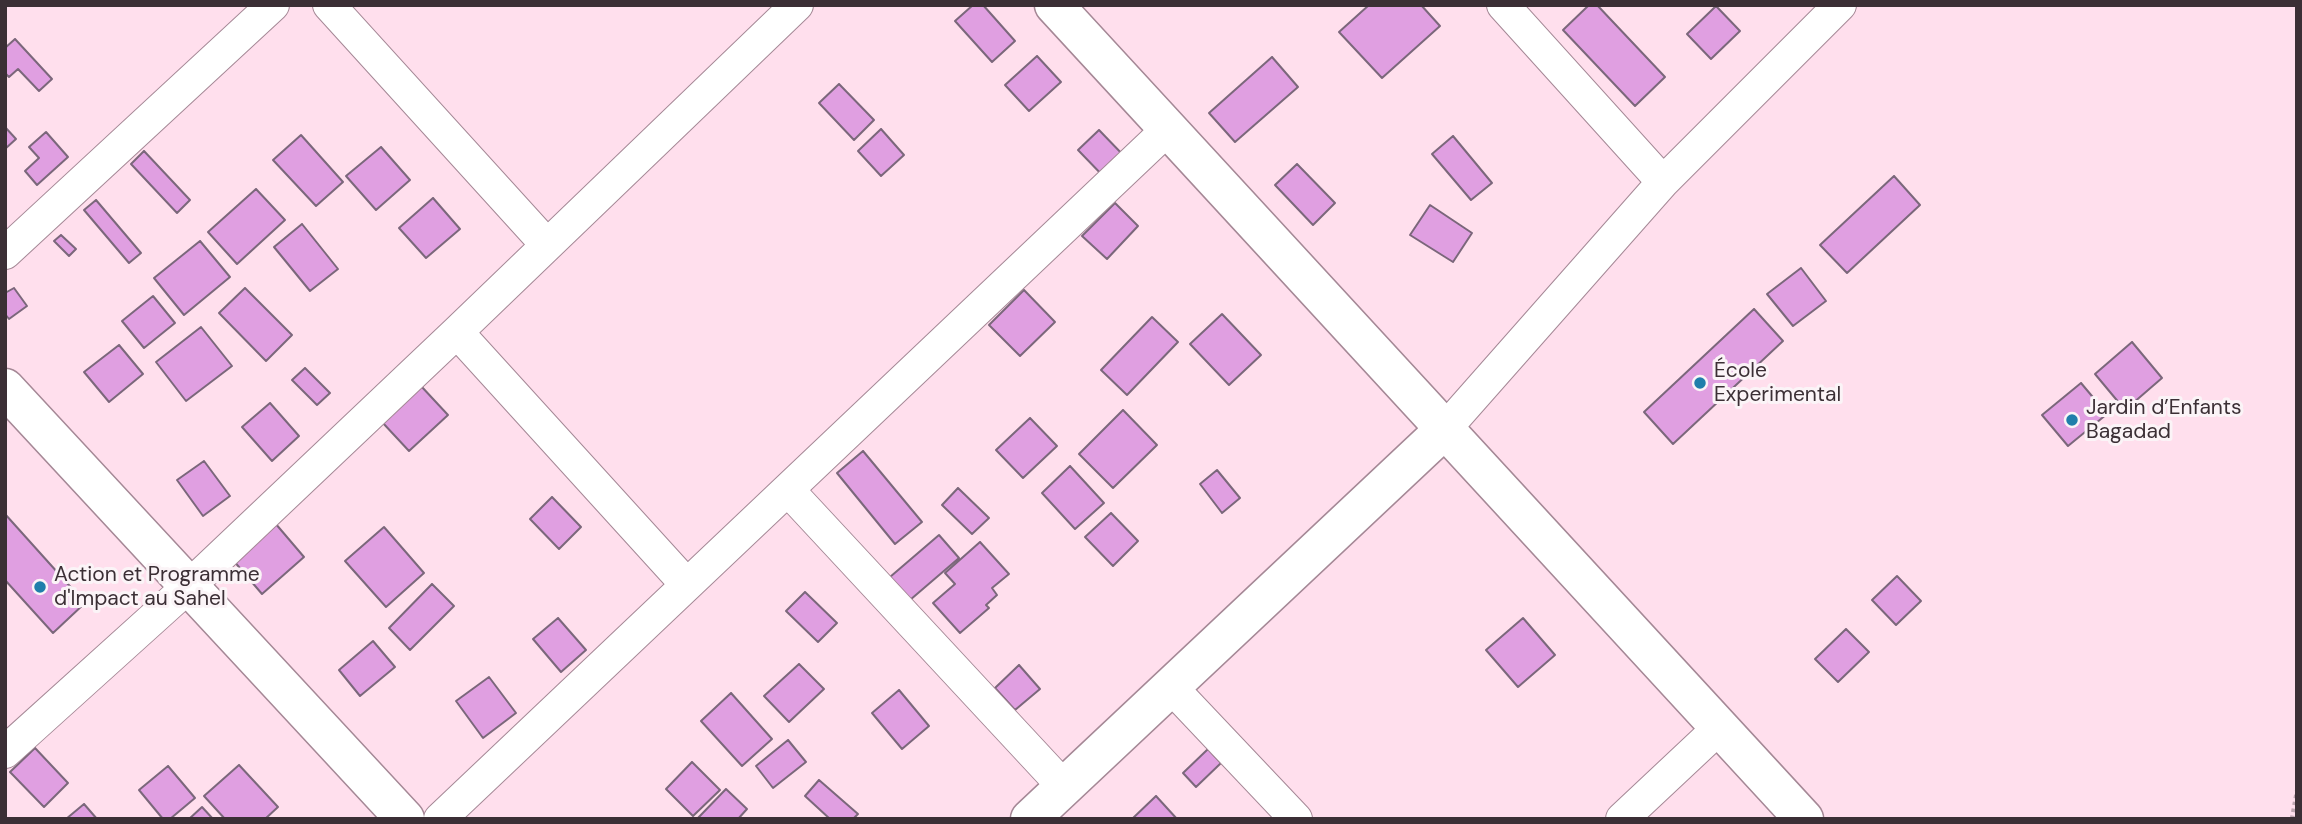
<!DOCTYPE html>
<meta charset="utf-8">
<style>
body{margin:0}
#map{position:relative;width:2302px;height:824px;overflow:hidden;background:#ffdfed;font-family:"DM Sans",sans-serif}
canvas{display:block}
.frame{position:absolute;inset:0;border:7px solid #3b2f35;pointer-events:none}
</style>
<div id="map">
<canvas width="2302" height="824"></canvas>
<div class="frame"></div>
</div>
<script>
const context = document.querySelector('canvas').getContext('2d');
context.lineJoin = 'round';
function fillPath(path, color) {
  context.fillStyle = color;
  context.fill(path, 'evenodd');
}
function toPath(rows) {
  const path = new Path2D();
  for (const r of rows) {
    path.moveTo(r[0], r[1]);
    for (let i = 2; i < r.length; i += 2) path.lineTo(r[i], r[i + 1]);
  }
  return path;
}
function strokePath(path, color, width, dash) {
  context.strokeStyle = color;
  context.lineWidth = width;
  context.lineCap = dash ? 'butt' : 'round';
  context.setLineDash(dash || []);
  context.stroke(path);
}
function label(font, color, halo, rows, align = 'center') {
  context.font = font + ' "DM Sans",sans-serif';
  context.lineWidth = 6;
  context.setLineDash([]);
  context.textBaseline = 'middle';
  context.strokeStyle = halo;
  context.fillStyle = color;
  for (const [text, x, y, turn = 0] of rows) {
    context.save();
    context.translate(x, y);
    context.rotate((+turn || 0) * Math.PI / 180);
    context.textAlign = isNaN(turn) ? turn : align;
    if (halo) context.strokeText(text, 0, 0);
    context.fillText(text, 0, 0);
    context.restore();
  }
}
const building = toPath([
 [973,5,983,5,1015,41,992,62,955,21,973,5],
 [1369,5,1421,5,1440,26,1382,78,1339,32,1369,5],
 [1589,5,1597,5,1665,77,1635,106,1563,30,1589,5],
 [1716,6,1740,31,1711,59,1687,34,1716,6],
 [15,39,52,79,39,91,18,69,9,77,5,73,5,48,15,39],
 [1037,56,1061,82,1029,111,1005,85,1037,56],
 [1272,57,1298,87,1235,142,1209,113,1272,57],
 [839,84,874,120,854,140,819,103,839,84],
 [5,127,16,139,5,149,5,127],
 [881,129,904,155,881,176,858,151,881,129],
 [1099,130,1126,158,1106,179,1078,150,1099,130],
 [46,132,68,157,37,185,25,171,39,158,29,147,46,132],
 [301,135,343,182,316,206,273,160,301,135],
 [1453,136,1492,183,1471,200,1432,154,1453,136],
 [381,147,410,180,376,210,346,176,381,147],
 [144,151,190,200,177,213,131,164,144,151],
 [1297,164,1335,203,1313,225,1275,185,1297,164],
 [1894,176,1920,205,1847,273,1820,245,1894,176],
 [256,189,285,220,237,264,208,232,256,189],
 [433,198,460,229,426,258,399,228,433,198],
 [96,200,141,253,129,263,84,210,96,200],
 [1115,203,1138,226,1107,259,1082,236,1115,203],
 [1430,205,1472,233,1453,262,1410,235,1430,205],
 [302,224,338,269,310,291,274,247,302,224],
 [61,235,76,249,69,256,54,241,61,235],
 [200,241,230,277,184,315,154,278,200,241],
 [1801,268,1826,301,1793,326,1767,294,1801,268],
 [14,288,27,306,9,319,5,314,5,293,14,288],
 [245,288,292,335,266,361,219,313,245,288],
 [1024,290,1055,322,1020,356,989,325,1024,290],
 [153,296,175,323,144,348,122,321,153,296],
 [1754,309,1783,341,1673,444,1644,412,1754,309],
 [1222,314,1261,355,1229,385,1190,344,1222,314],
 [1152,317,1178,342,1127,395,1101,370,1152,317],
 [201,327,232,366,186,401,156,362,201,327],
 [2132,342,2162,378,2125,410,2095,374,2132,342],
 [119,345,143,374,109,402,84,372,119,345],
 [305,368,330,393,317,405,292,380,305,368],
 [2081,383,2107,414,2068,446,2042,415,2081,383],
 [421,386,448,415,409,451,382,422,421,386],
 [270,403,299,436,272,461,242,427,270,403],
 [1123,410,1157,445,1113,488,1079,454,1123,410],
 [1030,418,1057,446,1023,478,996,450,1030,418],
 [863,451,922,522,895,544,837,473,863,451],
 [204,461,230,496,203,516,177,480,204,461],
 [1070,466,1104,503,1075,529,1042,493,1070,466],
 [1217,470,1240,498,1222,513,1200,484,1217,470],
 [958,488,989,518,972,534,942,505,958,488],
 [552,497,581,527,559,549,530,519,552,497],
 [1111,513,1138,541,1113,566,1085,537,1111,513],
 [5,514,85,603,53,633,5,580,5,514],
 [275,523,304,557,262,594,233,560,275,523],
 [384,527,424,573,386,607,345,561,384,527],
 [939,535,959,558,910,600,890,577,939,535],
 [980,542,1009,574,992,588,997,595,986,605,989,608,960,633,933,603,955,584,945,573,980,542],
 [1897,576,1921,601,1896,625,1872,600,1897,576],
 [432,584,454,606,410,650,389,628,432,584],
 [805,592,837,623,818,642,786,611,805,592],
 [558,618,586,650,561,672,533,639,558,618],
 [1523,618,1555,655,1518,687,1486,650,1523,618],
 [1846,629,1869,652,1838,682,1815,659,1846,629],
 [373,641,395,667,360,696,339,670,373,641],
 [799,664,824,689,789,722,764,696,799,664],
 [1019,665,1040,689,1015,710,995,688,1019,665],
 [489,677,516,713,483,738,456,701,489,677],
 [899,690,929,726,902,749,872,713,899,690],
 [731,693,772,739,742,766,701,721,731,693],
 [788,740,806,762,773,788,756,766,788,740],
 [35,748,68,783,44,807,10,772,35,748],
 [1208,749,1221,763,1196,787,1183,773,1208,749],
 [692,762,720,790,693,816,666,789,692,762],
 [239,765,278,807,265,819,225,819,204,796,239,765],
 [168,766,195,798,170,819,163,819,139,790,168,766],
 [819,780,858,814,853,819,830,819,805,796,819,780],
 [726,789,747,809,738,819,697,819,726,789],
 [1156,796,1177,819,1132,819,1156,796],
 [84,804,97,819,66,819,84,804],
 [202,807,213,819,189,819,202,807]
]);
fillPath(building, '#e09fe1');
strokePath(building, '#7b677b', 2);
const minor = toPath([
 [329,5,547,245],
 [1503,5,1663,182],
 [5,253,273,5],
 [457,332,687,585],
 [1445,429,1663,182,1840,5],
 [788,490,1065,788],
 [1172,688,1296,819],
 [5,752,189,586,457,332,797,5],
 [440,819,1168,129],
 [1622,819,1720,727]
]);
const tertiary = toPath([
 [1054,5,1804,819],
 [5,388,405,819],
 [1030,819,1445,429]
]);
strokePath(minor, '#a58896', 34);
strokePath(tertiary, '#a58896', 41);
strokePath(toPath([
 [2292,819,2297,791]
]), '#bfa6b1', 4.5, [3.5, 3.5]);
strokePath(minor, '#fff', 32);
strokePath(tertiary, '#fff', 38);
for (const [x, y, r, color] of [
 [1700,383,7,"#207eab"],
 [2072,420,7,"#207eab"],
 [40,587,7,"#207eab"]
]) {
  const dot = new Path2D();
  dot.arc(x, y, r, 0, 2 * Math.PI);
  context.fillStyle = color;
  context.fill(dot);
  strokePath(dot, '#fbf4f7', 2.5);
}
label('21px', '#3b2f35', '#fbf4f7', [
 ["École",1714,371],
 ["Experimental",1714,395],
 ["Jardin d’Enfants",2086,408],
 ["Bagadad",2086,432],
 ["Action et Programme",54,575],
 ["d'Impact au Sahel",54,599]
], 'left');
</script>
